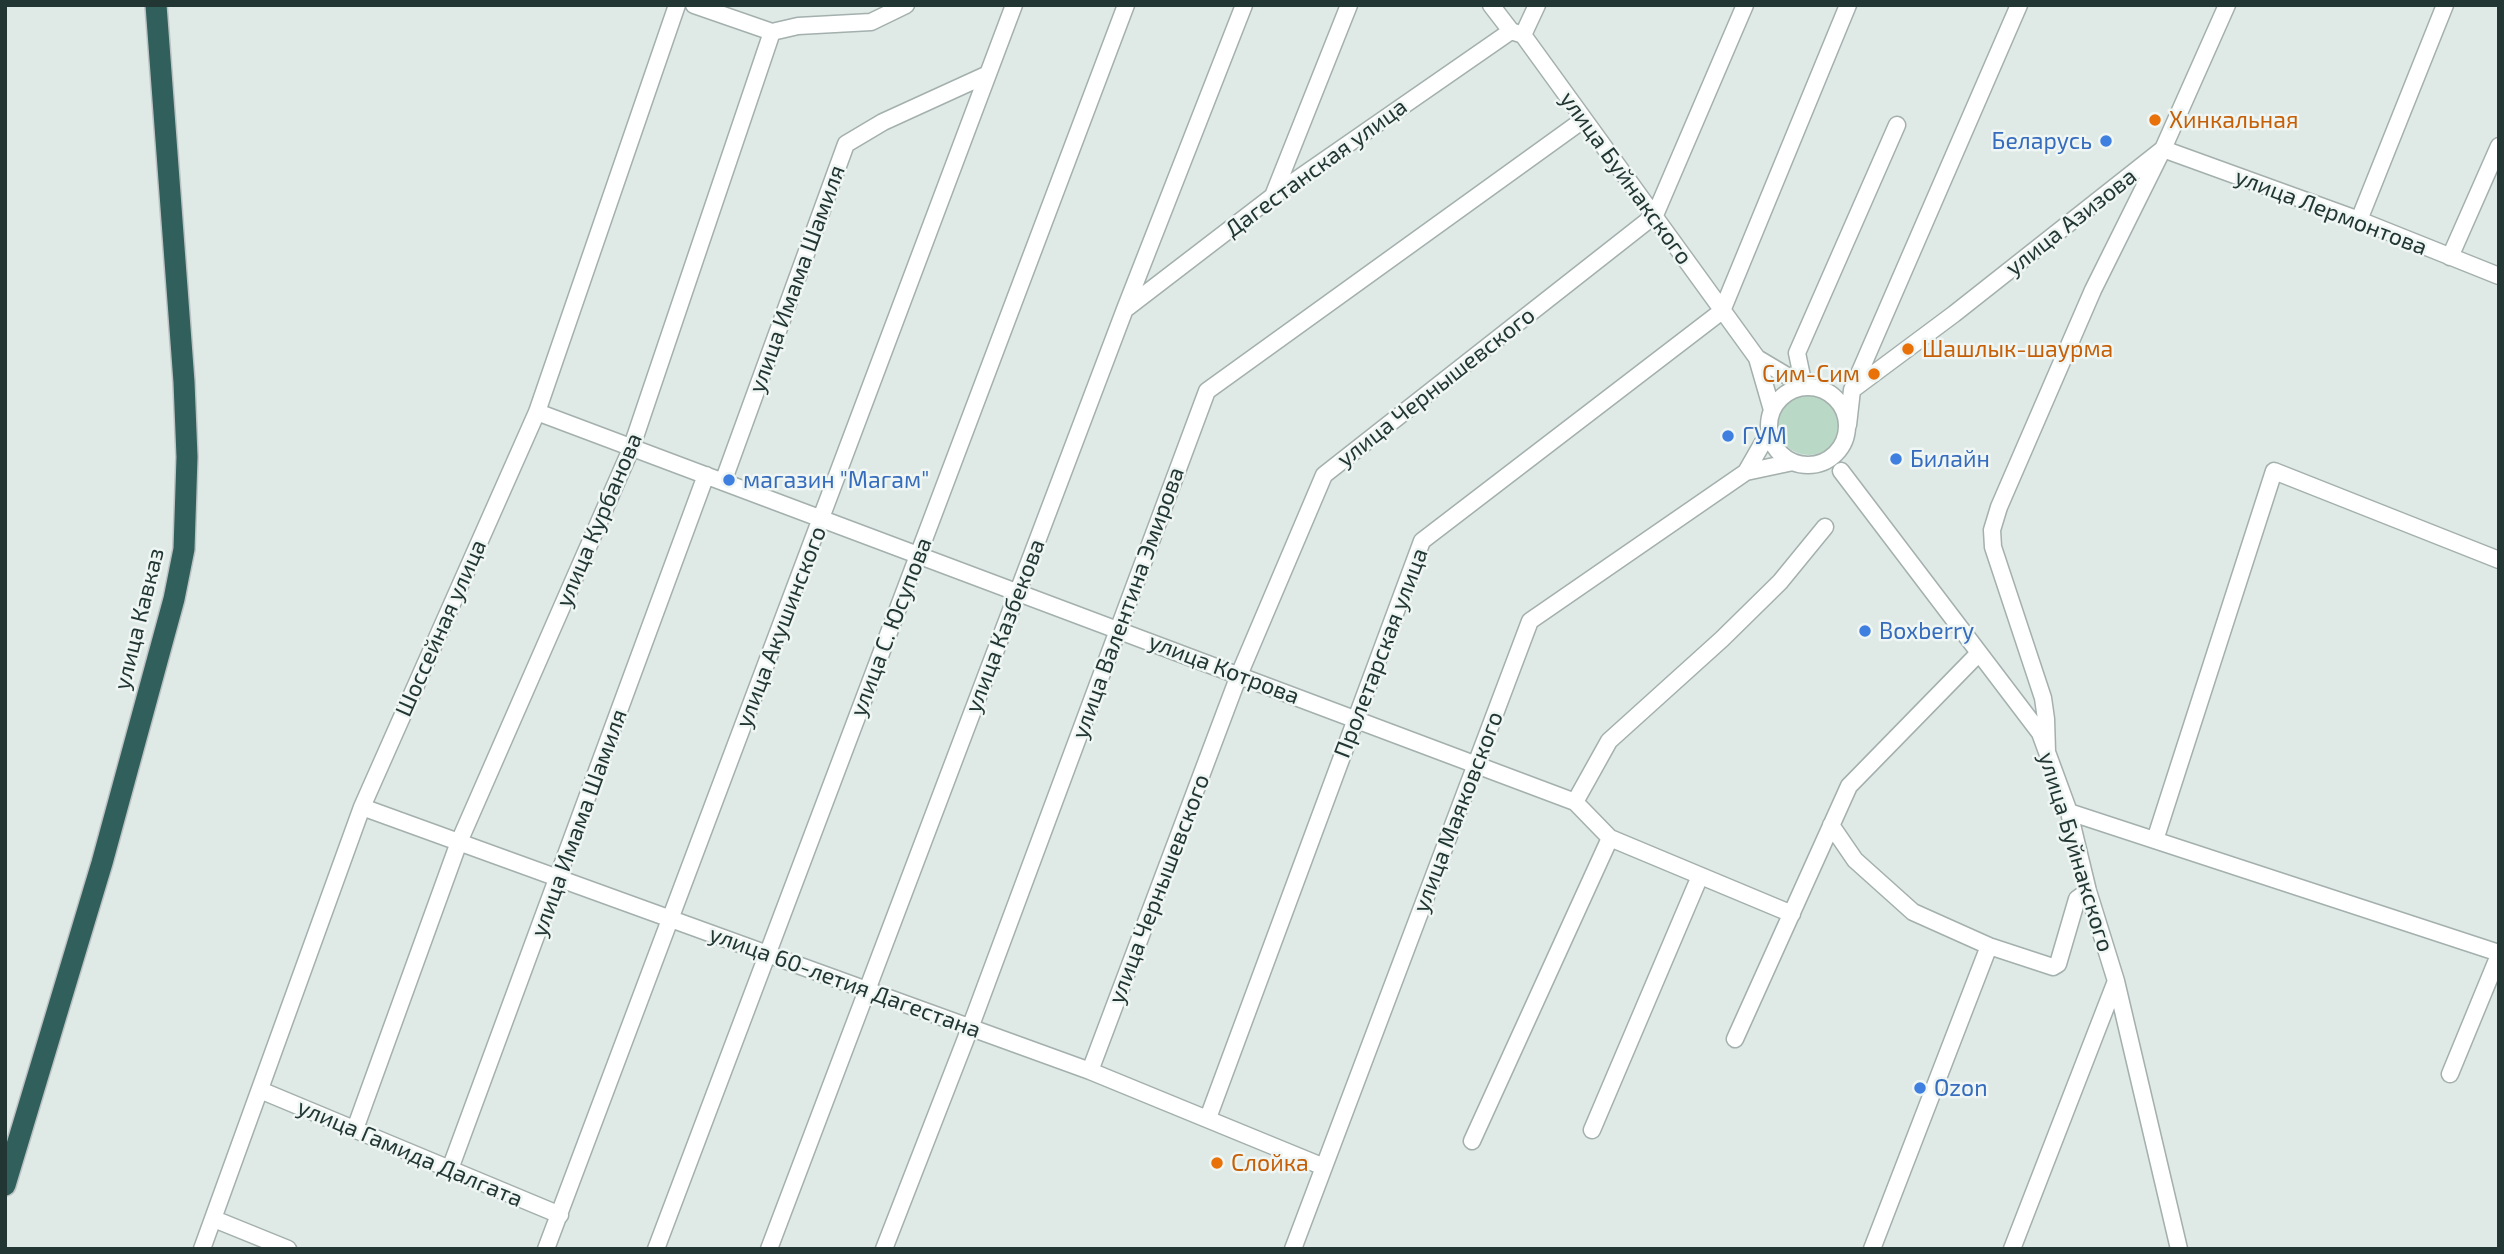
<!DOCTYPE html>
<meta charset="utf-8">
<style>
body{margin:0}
#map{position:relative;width:2504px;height:1254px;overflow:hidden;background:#dfe9e6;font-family:"Exo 2",sans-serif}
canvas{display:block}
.frame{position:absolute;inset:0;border:7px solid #223734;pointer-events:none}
</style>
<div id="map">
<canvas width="2504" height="1254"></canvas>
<div class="frame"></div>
</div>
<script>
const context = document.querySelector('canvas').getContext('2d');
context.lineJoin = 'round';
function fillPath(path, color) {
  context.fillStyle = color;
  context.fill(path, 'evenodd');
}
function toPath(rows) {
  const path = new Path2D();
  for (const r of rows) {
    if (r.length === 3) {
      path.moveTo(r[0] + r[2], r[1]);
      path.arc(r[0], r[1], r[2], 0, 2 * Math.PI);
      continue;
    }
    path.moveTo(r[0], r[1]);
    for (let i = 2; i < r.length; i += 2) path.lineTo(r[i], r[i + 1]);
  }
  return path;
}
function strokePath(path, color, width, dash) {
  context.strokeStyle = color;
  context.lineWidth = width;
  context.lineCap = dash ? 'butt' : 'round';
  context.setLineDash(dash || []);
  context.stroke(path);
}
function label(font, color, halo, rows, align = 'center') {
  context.font = font + ' "Exo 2",sans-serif';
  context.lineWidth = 5;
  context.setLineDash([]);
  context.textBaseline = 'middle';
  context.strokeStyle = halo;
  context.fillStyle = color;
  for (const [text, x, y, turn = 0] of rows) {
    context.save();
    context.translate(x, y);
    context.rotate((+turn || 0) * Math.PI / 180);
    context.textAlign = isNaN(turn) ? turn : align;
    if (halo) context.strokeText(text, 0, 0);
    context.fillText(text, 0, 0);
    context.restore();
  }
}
fillPath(toPath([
 [1809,423,32]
]), '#bad8c6');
const minor = toPath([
 [694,5,772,32],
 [1491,5,1511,31,1523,35,1757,358,1804,386],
 [1523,35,1537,5],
 [1273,196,1349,5],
 [2359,220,2445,5],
 [2450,257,2499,146],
 [1127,308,1273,196,1511,31],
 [1757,358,1772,410],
 [1804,386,1797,353,1897,125],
 [1808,426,39],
 [1852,390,1954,314,2163,149,2227,5],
 [537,412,1575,802,1610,838,1792,914],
 [1848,425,1852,390,2019,5],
 [1769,432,1746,472,1793,462],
 [1841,471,2040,733,2069,812,2088,891,2116,981,2179,1249],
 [723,482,846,144,883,122,986,75],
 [2047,752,2046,719,2043,698,1993,547,1992,530,1999,507,2093,290,2163,149,2359,220,2499,276],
 [1575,802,1609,741,1722,639,1780,582,1825,527],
 [362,807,1090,1071,1324,1167],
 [2069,812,2499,953],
 [1831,825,1855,860,1913,912,1989,946,2053,967,2058,964,2077,899,2088,891],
 [2155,840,2274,471,2499,560],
 [1735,1039,1849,786,1979,653],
 [1090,1071,1239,675,1324,475,1655,215,1745,5],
 [2450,1074,2499,955],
 [260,1090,560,1215],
 [1208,1118,1422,541,1722,311,1848,5],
 [355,1129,459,842,631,449,772,32,798,26,871,22,906,5],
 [1592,1130,1700,876],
 [1472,1141,1610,838],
 [450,1169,706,475],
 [214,1219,288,1249],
 [202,1249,362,807,537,412,677,5],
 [546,1249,1014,5],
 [656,1249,1126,5],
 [769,1249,1125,309,1244,5],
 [884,1249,970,1028,1207,391,1583,120],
 [1293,1249,1530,621,1746,472],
 [1872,1249,1989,946],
 [2012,1249,2116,981]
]);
const highway = toPath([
 [5,1185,102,863,174,599,184,549,187,457,184,382,156,5]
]);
strokePath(minor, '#a3b0ad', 19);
strokePath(highway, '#bdc3c2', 24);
strokePath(minor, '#fff', 16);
strokePath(highway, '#31605c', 21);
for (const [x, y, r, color] of [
 [2155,120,7,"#e8710a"],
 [2106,141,7,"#3f7fe0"],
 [1908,349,7,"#e8710a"],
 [1874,374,7,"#e8710a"],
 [1728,436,7,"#3f7fe0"],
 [1896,459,7,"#3f7fe0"],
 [729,480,7,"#3f7fe0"],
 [1865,631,7,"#3f7fe0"],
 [1920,1088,7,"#3f7fe0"],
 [1217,1163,7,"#e8710a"]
]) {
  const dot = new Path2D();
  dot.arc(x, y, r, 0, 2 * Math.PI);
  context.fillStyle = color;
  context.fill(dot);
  strokePath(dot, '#eff6f3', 2.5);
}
label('23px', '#c56008', '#eff6f3', [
 ["Хинкальная",2169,120],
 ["Шашлык-шаурма",1922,349],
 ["Сим-Сим",1860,374,"right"],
 ["Слойка",1231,1163]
], 'left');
label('23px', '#366cbe', '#eff6f3', [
 ["Беларусь",2092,141,"right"],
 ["ГУМ",1742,436],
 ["Билайн",1910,459],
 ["магазин \"Магам\"",743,480],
 ["Boxberry",1879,631],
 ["Ozon",1934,1088]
], 'left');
label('23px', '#223734', '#eff6f3', [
 ["Дагестанская улица",1316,168,-36],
 ["улица Буйнакского",1626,178,54],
 ["улица Лермонтова",2331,212,21],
 ["улица Азизова",2071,222,-38],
 ["улица Имама Шамиля",797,279,-70],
 ["улица Чернышевского",1436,387,-38],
 ["улица Курбанова",599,520,-67],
 ["улица Валентина Эмирова",1128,603,-70],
 ["улица Кавказ",139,619,-76],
 ["улица Казбекова",1005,626,-69],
 ["улица Акушинского",781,627,-69],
 ["улица С. Юсупова",891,627,-69],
 ["Шоссейная улица",441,628,-66],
 ["Пролетарская улица",1381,653,-69],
 ["улица Котрова",1224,669,21],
 ["улица Маяковского",1458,812,-69],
 ["улица Имама Шамиля",579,823,-70],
 ["улица Буйнакского",2076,852,73],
 ["улица Чернышевского",1159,889,-69],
 ["улица 60-летия Дагестана",845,982,20],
 ["улица Гамида Далгата",410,1153,23]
]);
</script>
